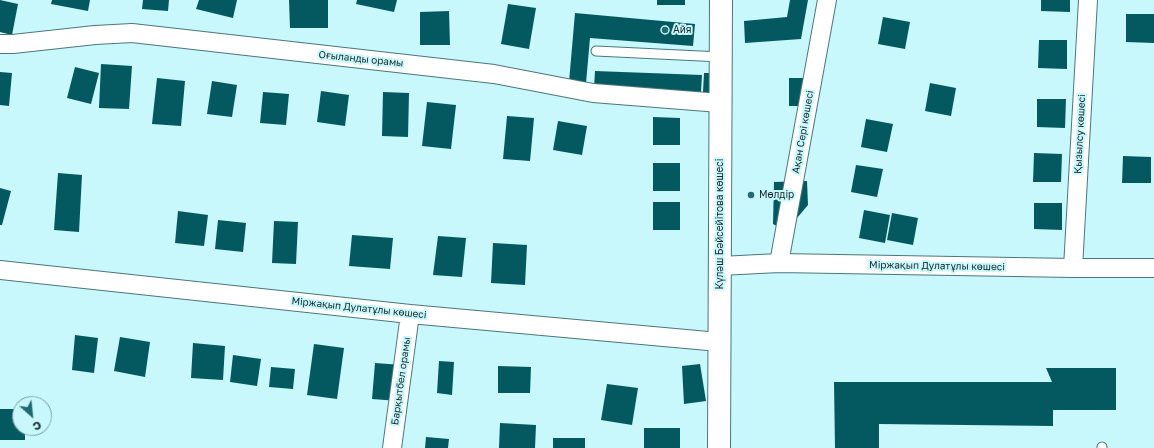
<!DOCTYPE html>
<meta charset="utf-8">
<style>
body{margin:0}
#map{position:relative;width:1154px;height:448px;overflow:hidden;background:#c8f7fc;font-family:"Golos Text",sans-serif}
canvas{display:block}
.north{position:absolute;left:12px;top:396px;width:40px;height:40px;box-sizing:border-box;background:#c8f7fc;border:1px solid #81a5a8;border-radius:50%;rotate:153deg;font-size:11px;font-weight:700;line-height:16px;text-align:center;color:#17292b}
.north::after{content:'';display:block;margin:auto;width:14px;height:18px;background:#206b72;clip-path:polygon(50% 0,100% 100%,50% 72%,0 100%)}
</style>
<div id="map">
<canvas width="1154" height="448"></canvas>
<div class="north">С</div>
</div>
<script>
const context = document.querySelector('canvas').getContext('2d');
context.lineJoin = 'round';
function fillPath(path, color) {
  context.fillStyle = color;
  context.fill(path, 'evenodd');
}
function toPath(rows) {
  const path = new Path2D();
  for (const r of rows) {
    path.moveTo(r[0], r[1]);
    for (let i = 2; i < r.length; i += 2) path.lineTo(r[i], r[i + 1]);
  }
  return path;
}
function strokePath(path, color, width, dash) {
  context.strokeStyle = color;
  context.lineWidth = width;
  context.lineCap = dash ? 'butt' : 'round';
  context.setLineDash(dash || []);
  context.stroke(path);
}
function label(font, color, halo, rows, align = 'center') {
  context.font = font + ' "Golos Text",sans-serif';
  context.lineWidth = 4;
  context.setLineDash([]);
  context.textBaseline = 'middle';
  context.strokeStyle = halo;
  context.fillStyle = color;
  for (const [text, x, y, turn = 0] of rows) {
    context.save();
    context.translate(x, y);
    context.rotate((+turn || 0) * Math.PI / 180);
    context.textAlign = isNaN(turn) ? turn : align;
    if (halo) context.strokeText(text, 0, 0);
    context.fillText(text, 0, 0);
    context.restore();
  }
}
fillPath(toPath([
 [0,0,18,4,12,35,0,32],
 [52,0,90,0,88,11,51,4],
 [143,0,169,0,168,11,142,9],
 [199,0,237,0,233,18,196,9],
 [289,0,328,0,328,28,290,28],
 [357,0,397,0,394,12,356,4],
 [657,0,685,0,685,5,657,5],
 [790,0,808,0,801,39,745,43,744,21,787,17],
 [1041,0,1070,0,1070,12,1041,11],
 [508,4,536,8,529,49,501,44],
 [449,11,450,45,420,45,420,12],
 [575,13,695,24,693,46,590,38,586,83,569,82],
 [1126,14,1154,14,1154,43,1126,42],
 [883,17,910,22,905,49,878,44],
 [1039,40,1067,40,1067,69,1038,68],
 [101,64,132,66,129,109,99,108],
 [75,67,99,73,91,104,67,98],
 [595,71,702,75,701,92,594,88],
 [0,72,12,73,9,106,0,105],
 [704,73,712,73,711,92,703,92],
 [157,78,185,81,181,126,152,124],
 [789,78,816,78,816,106,789,106],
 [212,81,237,85,232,117,207,114],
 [930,83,956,88,951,116,925,111],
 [321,91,349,95,345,126,317,122],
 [263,92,289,94,286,125,260,123],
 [383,92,409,93,408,137,382,136],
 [1037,99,1066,99,1065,128,1037,127],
 [427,102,456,105,451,149,422,146],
 [507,116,534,118,530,161,503,159],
 [653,117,680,118,680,145,653,145],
 [866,119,893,124,887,152,861,147],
 [558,121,587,126,582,155,553,150],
 [1034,153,1062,154,1061,182,1033,182],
 [1123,156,1151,157,1151,183,1122,183],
 [653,163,680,163,680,191,653,191],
 [856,165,883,169,877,197,851,192],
 [58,173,82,175,79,232,54,230],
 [807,181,808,205,786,231,773,224,774,182],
 [0,188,11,191,2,225,0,225],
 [653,202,680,202,680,230,653,230],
 [1034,203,1062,203,1062,230,1034,229],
 [864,210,890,215,885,243,859,238],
 [178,211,208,215,204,246,175,243],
 [892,213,918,218,913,245,887,240],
 [218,220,246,223,243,252,215,249],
 [274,221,298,222,296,264,272,263],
 [352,235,393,238,390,269,349,266],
 [438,236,466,238,462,277,433,275],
 [493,243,527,245,525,285,491,283],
 [75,335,98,338,94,373,72,370],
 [120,337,150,342,145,377,114,371],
 [193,343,225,346,223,380,191,378],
 [314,344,344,348,337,399,307,395],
 [233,355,261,359,257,386,230,382],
 [439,361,454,362,452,395,437,393],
 [375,363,402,365,399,401,372,399],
 [700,364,706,401,684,404,682,366],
 [498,366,531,367,530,393,498,393],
 [271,367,295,369,293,389,269,387],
 [1046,368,1116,368,1116,410,1053,410,1053,426,879,424,879,448,835,448,834,382,1052,382],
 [607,384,638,388,632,425,601,420],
 [0,409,20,409,20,428,25,428,25,440,0,440],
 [500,423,536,425,535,448,499,448],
 [644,428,680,428,680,448,644,448],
 [426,437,449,439,448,448,425,448],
 [553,438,585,438,585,448,553,448]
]), '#03595f');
const lane = toPath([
 [596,51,721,57],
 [1102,448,1102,447]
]);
const street = toPath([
 [0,44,13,44,95,35,132,33,494,74,593,93,720,103],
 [779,263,827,0],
 [720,266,779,263,1073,268,1154,268],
 [1073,268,1088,0],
 [0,270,410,314,719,342],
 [392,448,410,314]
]);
const secondary = toPath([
 [719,448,721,0]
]);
strokePath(lane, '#4b777b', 11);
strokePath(street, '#4b777b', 20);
strokePath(secondary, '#4b777b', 24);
strokePath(lane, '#fff', 9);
strokePath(street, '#fff', 18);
strokePath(secondary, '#fff', 22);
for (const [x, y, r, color] of [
 [665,30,4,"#206b72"],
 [751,195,4,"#206b72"]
]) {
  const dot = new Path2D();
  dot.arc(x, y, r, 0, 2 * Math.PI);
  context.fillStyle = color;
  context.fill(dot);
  strokePath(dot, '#c8f7fc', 1.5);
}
label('10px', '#17292b', '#c8f7fc', [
 ["Айя",673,30],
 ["Мөлдiр",759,195]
], 'left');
label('10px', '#17292b', '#c8f7fc', [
 ["Оғыланды орамы",361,59,6],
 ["Ақан Сері көшесі",803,132,-80],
 ["Қызылсу көшесі",1080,134,-87],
 ["Күләш Бәйсейітова көшесі",720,224,-90],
 ["Міржақып Дулатұлы көшесі",937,266,1],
 ["Міржақып Дулатұлы көшесі",359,308,6],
 ["Барқытбел орамы",401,381,-82]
]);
</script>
